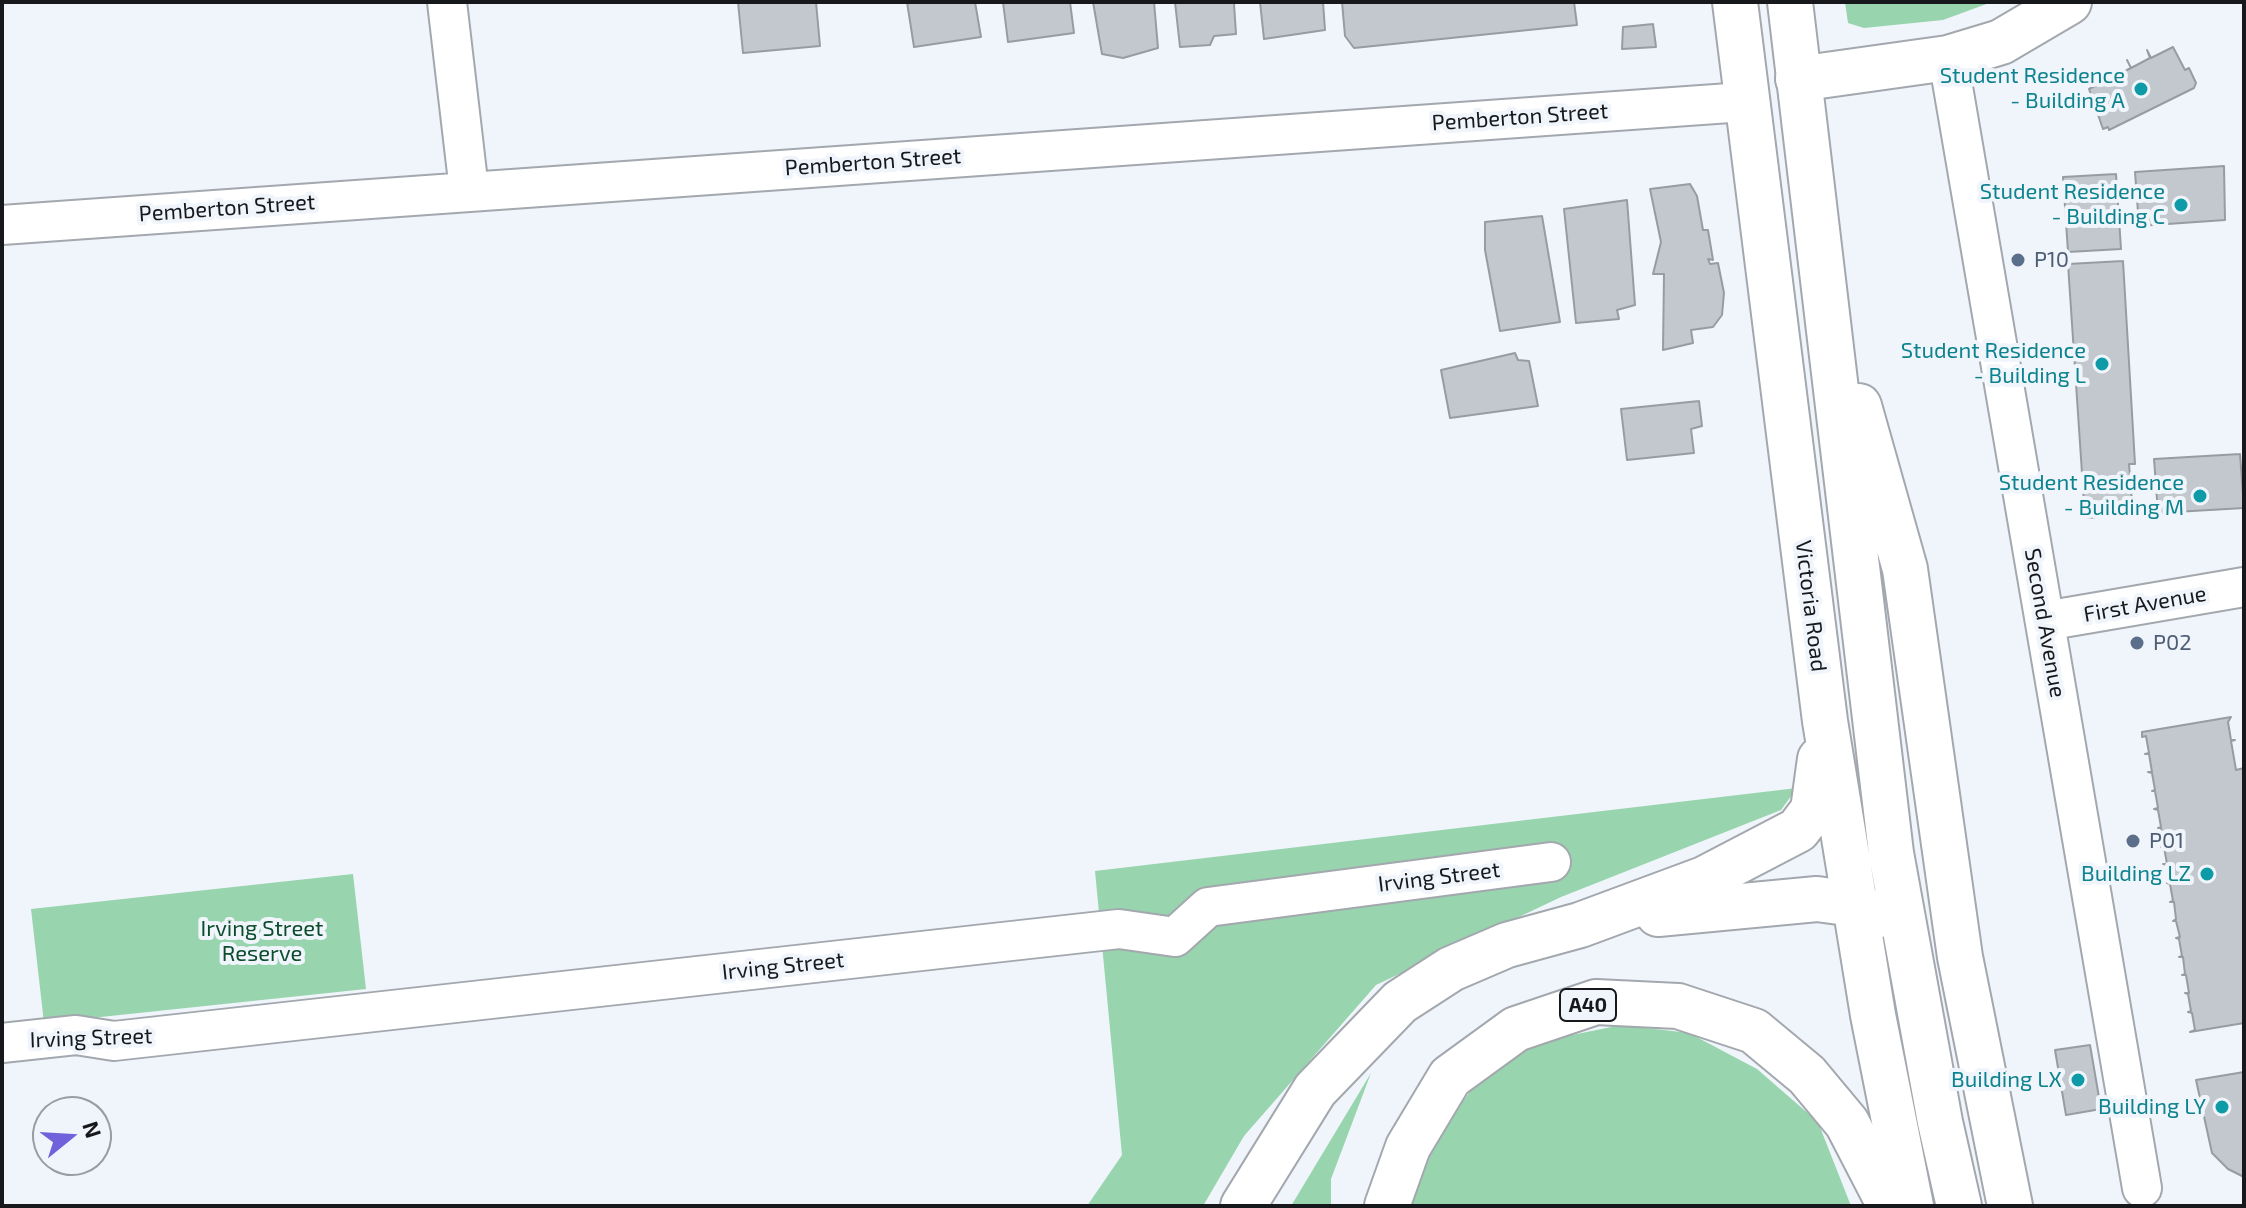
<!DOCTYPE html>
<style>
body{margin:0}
#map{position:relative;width:2246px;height:1208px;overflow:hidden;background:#f0f5fb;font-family:"Exo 2",sans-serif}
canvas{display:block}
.frame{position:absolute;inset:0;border:4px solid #17181b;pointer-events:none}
.north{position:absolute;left:32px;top:1096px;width:80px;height:80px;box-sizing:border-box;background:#f0f5fb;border:2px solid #999da1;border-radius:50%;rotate:72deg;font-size:22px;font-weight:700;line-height:32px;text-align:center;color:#17181b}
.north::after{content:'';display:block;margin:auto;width:28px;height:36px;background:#7162dc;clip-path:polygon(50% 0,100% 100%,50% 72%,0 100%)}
</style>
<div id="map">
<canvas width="2246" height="1208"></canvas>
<div class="frame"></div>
<div class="north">N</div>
</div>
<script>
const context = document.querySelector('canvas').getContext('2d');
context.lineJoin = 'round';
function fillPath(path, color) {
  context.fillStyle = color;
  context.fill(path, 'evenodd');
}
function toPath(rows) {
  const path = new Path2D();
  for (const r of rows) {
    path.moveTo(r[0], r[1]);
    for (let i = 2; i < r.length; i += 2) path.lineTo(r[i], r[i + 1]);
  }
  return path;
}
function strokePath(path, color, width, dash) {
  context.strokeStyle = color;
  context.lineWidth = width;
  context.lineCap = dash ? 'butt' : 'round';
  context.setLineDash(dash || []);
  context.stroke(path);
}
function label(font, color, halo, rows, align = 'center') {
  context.font = font + ' "Exo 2",sans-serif';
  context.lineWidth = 8;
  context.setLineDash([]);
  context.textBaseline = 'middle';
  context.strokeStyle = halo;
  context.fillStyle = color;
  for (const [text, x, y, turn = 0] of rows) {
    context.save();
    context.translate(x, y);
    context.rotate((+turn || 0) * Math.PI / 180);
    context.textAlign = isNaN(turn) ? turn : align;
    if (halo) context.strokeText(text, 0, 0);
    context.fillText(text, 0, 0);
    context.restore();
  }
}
fillPath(toPath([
 [1845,2,1992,2,1943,20,1864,28,1848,23],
 [1797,788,1781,810,1561,897,1376,985,1244,1136,1203,1206,1087,1206,1122,1155,1095,871],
 [353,874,366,989,44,1023,31,909],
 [1621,1025,1689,1033,1757,1069,1818,1122,1851,1206,1408,1206,1429,1146,1472,1089,1538,1042],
 [1371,1073,1331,1179,1331,1206,1291,1206]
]), '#98d4ad');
const building = toPath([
 [738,2,816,2,820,46,743,53,738,2],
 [907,2,975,2,981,37,914,47,907,2],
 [1003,2,1070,2,1074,33,1008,42,1003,2],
 [1093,2,1154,2,1158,48,1123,58,1102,54,1093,2],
 [1175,2,1237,2,1234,4,1236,34,1214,36,1210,45,1180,47,1175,2],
 [1260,2,1323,2,1325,30,1264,39,1260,2],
 [1342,2,1574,2,1577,25,1354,48,1345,36,1342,2],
 [1653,24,1656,47,1622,49,1623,27,1653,24],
 [2173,47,2185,70,2189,68,2196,83,2194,88,2109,130,2108,127,2103,129,2089,89,2111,78,2108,70,2111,78,2131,68,2127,60,2131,68,2150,58,2147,50,2151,58,2173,47],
 [2224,166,2225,220,2139,226,2135,172,2224,166],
 [2116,174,2121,249,2068,252,2063,177,2116,174],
 [1690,184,1697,196,1703,230,1708,230,1713,260,1708,259,1710,264,1718,263,1724,293,1722,315,1713,327,1691,330,1693,343,1663,350,1664,274,1653,274,1661,242,1650,189,1690,184],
 [1627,200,1635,305,1617,310,1619,319,1576,323,1564,209,1627,200],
 [1542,216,1560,322,1500,331,1485,250,1485,222,1542,216],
 [2123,261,2135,464,2129,464,2133,515,2085,518,2068,264,2123,261],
 [1515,353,1518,360,1529,361,1538,406,1450,418,1441,370,1515,353],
 [1699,401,1702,426,1691,429,1694,453,1627,460,1621,409,1699,401],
 [2240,454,2244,508,2158,513,2154,459,2240,454],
 [2231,717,2228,722,2231,740,2235,740,2231,741,2236,770,2244,768,2244,1023,2190,1032,2195,1030,2192,1013,2188,1012,2191,1011,2188,994,2185,993,2189,993,2186,975,2182,975,2185,974,2183,957,2179,957,2182,956,2179,939,2176,938,2180,937,2176,921,2173,921,2176,919,2174,902,2170,902,2173,901,2170,884,2167,883,2170,882,2168,865,2163,864,2167,864,2164,847,2161,847,2164,845,2161,828,2158,828,2161,827,2158,810,2154,809,2158,808,2155,791,2152,791,2155,790,2152,773,2148,772,2152,772,2149,754,2145,754,2149,753,2146,736,2142,737,2142,732,2231,717],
 [2090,1045,2101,1109,2066,1115,2055,1050,2090,1045],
 [2244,1072,2244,1177,2228,1169,2212,1153,2196,1080,2244,1072]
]);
fillPath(building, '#c3c8ce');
strokePath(building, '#979ca2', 2);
const minor = toPath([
 [447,2,469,190],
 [1948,58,2142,1188],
 [2,225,1744,102],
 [2045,621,2244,587],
 [2,1043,76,1035,114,1041,1119,929,1175,937,1208,907,1551,862]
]);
const tertiary = toPath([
 [1798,79,1948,58,2001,42,2069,2]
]);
const primary = toPath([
 [1735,2,1825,721,1873,1015,1911,1206],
 [1790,2,1891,853,1940,1122,1959,1206],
 [1859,406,1905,569,1960,957,2010,1206],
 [1658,914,1817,899,1854,904,1876,916],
 [1243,1206,1315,1090,1400,1002,1451,969,1507,945,1580,925,1704,879,1798,830,1813,810,1820,759]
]);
const trunk = toPath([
 [1387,1206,1408,1147,1450,1077,1516,1029,1596,1002,1678,1006,1754,1031,1807,1075,1847,1123,1890,1206]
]);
strokePath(minor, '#a3a8ae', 42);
strokePath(tertiary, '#a3a8ae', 48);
strokePath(primary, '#a3a8ae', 48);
strokePath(trunk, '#a3a8ae', 48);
strokePath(minor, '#fff', 38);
strokePath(tertiary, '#fff', 44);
strokePath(primary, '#fff', 44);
strokePath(trunk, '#fff', 44);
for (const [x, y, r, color] of [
 [2141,89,8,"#0f9aa8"],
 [2181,205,8,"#0f9aa8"],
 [2018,260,8,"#5c6f8a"],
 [2102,364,8,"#0f9aa8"],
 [2200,496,8,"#0f9aa8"],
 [2137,643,8,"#5c6f8a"],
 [2133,841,8,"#5c6f8a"],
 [2207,874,8,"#0f9aa8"],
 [2078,1080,8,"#0f9aa8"],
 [2222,1107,8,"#0f9aa8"]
]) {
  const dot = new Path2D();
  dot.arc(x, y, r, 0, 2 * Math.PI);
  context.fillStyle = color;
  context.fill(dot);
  strokePath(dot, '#f0f5fb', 3);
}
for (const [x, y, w] of [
 [1588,1005,56]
]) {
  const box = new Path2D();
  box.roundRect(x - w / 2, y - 16, w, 32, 6);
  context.fillStyle = '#f0f5fb';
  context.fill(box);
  strokePath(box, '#17181b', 2);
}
label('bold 20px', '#17181b', null, [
 ["A40",1588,1005]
]);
label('22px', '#0d838f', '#f0f5fb', [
 ["Student Residence",2125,76],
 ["- Building A",2125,101],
 ["Student Residence",2165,192],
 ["- Building C",2165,217],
 ["Student Residence",2086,351],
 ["- Building L",2086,376],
 ["Student Residence",2184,483],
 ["- Building M",2184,508],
 ["Building LZ",2191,874],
 ["Building LX",2062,1080],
 ["Building LY",2206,1107]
], 'right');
label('22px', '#17181b', '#f0f5fb', [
 ["Pemberton Street",1520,117,-4],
 ["Pemberton Street",873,162,-4],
 ["Pemberton Street",227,208,-4],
 ["First Avenue",2145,604,-10],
 ["Victoria Road",1811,606,83],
 ["Second Avenue",2045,623,80],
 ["Irving Street",1439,877,-7],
 ["Irving Street",783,966,-6],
 ["Irving Street",91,1038,-2]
]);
label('22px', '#4e5e75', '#f0f5fb', [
 ["P10",2034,260],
 ["P02",2153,643],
 ["P01",2149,841]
], 'left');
label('22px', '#0c4c2c', '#f0f5fb', [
 ["Irving Street",262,929],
 ["Reserve",262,954]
]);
</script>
